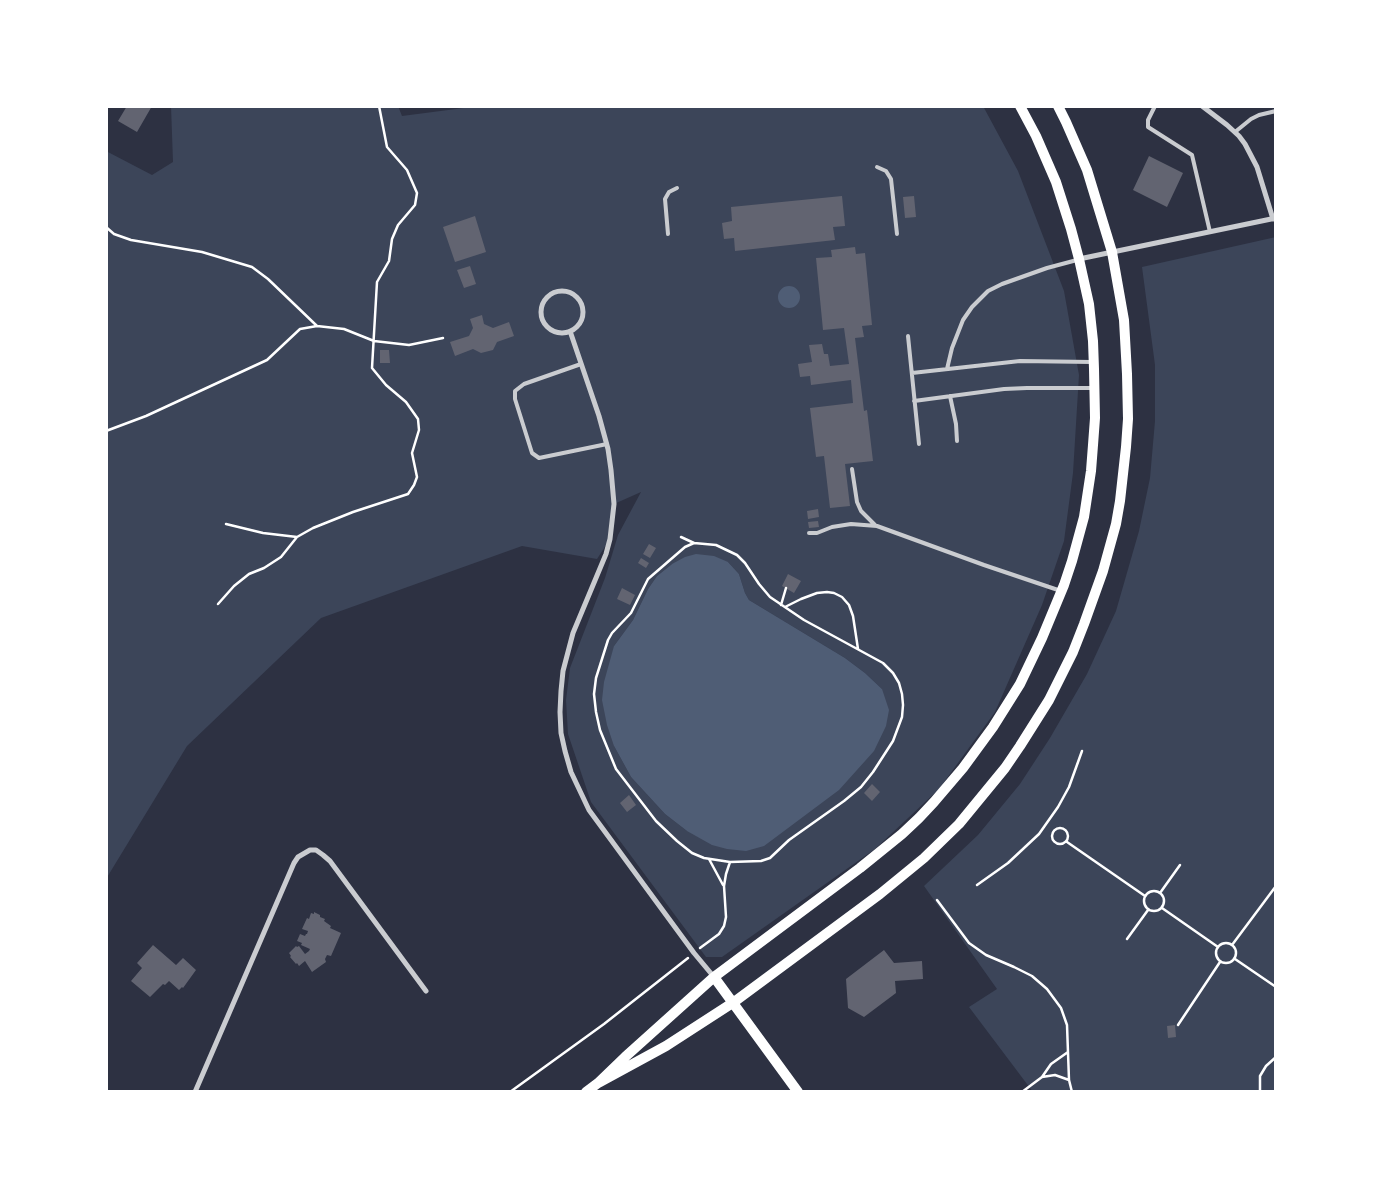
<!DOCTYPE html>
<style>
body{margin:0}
#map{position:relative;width:1382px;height:1198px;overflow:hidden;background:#2d3142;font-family:Inter,sans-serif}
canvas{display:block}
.frame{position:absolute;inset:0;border:108px solid #fff;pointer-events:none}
</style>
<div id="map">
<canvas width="1382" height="1198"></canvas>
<div class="frame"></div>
</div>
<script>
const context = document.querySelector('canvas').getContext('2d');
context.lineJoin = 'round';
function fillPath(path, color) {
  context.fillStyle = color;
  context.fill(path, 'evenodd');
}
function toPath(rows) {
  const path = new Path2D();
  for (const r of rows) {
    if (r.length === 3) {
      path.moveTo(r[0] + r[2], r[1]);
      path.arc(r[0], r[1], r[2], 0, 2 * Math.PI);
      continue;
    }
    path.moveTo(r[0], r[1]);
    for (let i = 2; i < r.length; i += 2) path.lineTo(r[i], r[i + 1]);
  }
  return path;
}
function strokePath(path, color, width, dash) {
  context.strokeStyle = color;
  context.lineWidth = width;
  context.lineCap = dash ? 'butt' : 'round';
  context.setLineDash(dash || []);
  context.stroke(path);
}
fillPath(toPath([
 [171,106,398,106,402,116,479,106,983,106,1018,171,1064,291,1079,375,1073,473,1064,541,1042,605,995,712,939,789,875,849,722,957,706,957,591,802,568,734,566,700,570,668,605,578,618,535,641,492,614,504,610,539,597,559,522,546,321,618,187,746,106,879,106,151,152,175,173,162],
 [728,562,739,574,745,593,749,600,845,658,865,673,882,689,687,831,665,814,631,777,614,746,614,646,633,620,648,589,657,576,672,564],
 [1276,237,1276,1092,1033,1092,969,1007,997,989,924,886,978,835,1020,784,1050,738,1087,674,1116,611,1139,531,1150,478,1155,421,1155,365,1142,267]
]), '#3c4559');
fillPath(toPath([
 [789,297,11],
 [696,554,714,556,728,562,739,574,745,593,749,600,845,658,865,673,882,689,889,710,886,726,874,751,839,790,764,846,746,851,727,849,712,845,687,831,665,814,631,777,614,746,607,725,602,700,604,682,614,646,633,620,648,589,657,576,672,564,685,557]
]), '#4f5d75');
fillPath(toPath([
 [127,106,152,106,137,132,118,121],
 [1149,156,1183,173,1167,207,1133,190],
 [842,196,845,226,833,227,835,240,735,251,734,238,724,239,722,223,732,221,731,207],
 [914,196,916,217,905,218,903,197],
 [475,216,486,252,455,262,443,227],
 [855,247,856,254,865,253,872,325,862,326,864,337,855,338,864,411,867,410,873,461,845,464,850,506,830,508,824,456,816,457,810,408,853,403,851,380,811,385,810,376,800,377,798,364,812,362,809,345,822,344,824,354,828,354,830,366,849,364,844,328,823,330,816,258,832,257,831,250],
 [470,266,476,284,464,288,457,270],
 [482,315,484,324,493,328,509,322,514,336,497,342,493,350,481,353,473,349,455,356,450,342,469,336,473,328,470,319],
 [380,350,389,350,390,363,380,363],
 [818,509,819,517,808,519,807,511],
 [818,521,819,527,809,528,808,522],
 [649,544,656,548,650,558,643,554],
 [641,558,649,563,646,568,638,563],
 [788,574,801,581,794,593,782,586],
 [622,588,635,595,630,605,617,599],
 [872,784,880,792,872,801,864,793],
 [629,795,636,805,627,812,620,803],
 [314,912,320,915,320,917,325,919,324,921,331,926,330,928,341,933,331,956,327,955,325,959,326,962,312,972,305,961,299,966,297,963,296,964,290,957,291,956,289,953,296,946,297,947,299,946,305,954,309,951,310,949,301,945,302,943,297,941,300,934,305,936,306,934,307,934,308,931,302,929,307,918,309,919,311,913,314,914],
 [153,945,176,965,183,958,196,970,183,988,182,987,179,990,169,981,165,985,163,984,150,997,131,981,142,968,137,963],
 [884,950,894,963,922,961,923,979,895,981,896,993,864,1017,848,1008,846,979],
 [1175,1025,1176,1037,1168,1038,1167,1026]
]), '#626471');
strokePath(toPath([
 [106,227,114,234,131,240,202,252,252,267,268,279,317,326],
 [106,431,146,416,267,360,300,329,317,326,344,329,374,341,409,345,443,338],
 [226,524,263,533,297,537],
 [681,537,694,543],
 [694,543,716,545,737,555,745,563,759,584,770,597,804,620,883,663,893,673,899,683,902,694,903,705,902,717,893,741,873,772,861,787,844,801,789,840,770,858,761,861,730,862,704,858,692,853,677,841,656,821,616,769,600,730,596,712,594,694,596,678,608,640,612,633,631,613,648,579,685,547,694,543],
 [218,604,234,586,249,574,264,568,281,557,297,537,313,528,353,512,408,494,414,485,417,477,412,453,419,430,418,419,406,402,386,385,372,368,377,282,389,261,392,239,398,225,415,205,417,193,407,170,387,147,379,106],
 [781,605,786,588],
 [785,607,801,599,817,593,827,592,834,593,842,597,849,605,853,616,858,649],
 [1060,836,8],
 [1067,842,1145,896],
 [709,859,723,885],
 [977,885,1008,863,1039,834,1058,807,1069,787,1082,751],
 [1154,901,10],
 [1160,893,1180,865],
 [937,900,969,943,986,955,1014,967,1032,976,1047,989,1061,1008,1067,1025,1069,1080,1072,1092],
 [1162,908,1218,947],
 [1127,939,1148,910],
 [1226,953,10],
 [1232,945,1276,886],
 [700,948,719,934,724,926,726,917,724,886,726,874,730,862],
 [1235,959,1276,987],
 [1178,1025,1220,962],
 [1042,1077,1051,1064,1068,1052],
 [510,1092,604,1024,688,958],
 [1022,1092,1042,1077,1055,1075,1069,1080],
 [1260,1092,1260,1076,1266,1066,1276,1057]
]), '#fff', 2.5);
strokePath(toPath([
 [1155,106,1148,120,1148,127,1192,155,1210,232],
 [1235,132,1251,119,1259,115,1276,111],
 [877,167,886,171,891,179,897,234],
 [668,234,665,199,669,192,677,188],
 [908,336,919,444],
 [581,364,524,384,515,391,515,399,532,453,539,458,607,444],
 [947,369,952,348,963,320,972,307,988,291,1002,284,1047,268,1077,260],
 [912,373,1020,361,1092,362],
 [950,396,956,424,957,441],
 [914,401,1004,389,1027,388,1093,388],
 [852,469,857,502,861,511,875,525],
 [809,533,817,533,832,527,851,524,877,526,984,565,1061,591]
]), '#caccd0', 4);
strokePath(toPath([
 [1202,106,1227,125,1239,136,1245,144,1257,167,1273,219],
 [1079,259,1276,218],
 [562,312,21],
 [570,331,599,416,608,449,611,470,614,504,610,539,606,554,573,633,563,671,561,691,560,712,561,733,565,751,571,772,589,810,694,953,714,977],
 [195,1092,294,863,298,857,310,850,316,850,323,855,330,861,426,991]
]), '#caccd0', 5);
strokePath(toPath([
 [714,977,798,1092],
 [598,1083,666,1046,734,1002,880,894,924,858,959,824,1005,768,1020,746,1049,700,1073,652,1084,624,1103,571,1116,524,1120,501,1126,447,1128,419,1127,374,1124,320,1112,252,1087,170,1066,122,1058,106],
 [586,1092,598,1083,625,1057,714,977,860,868,902,834,919,818,934,802,963,768,993,727,1020,684,1042,638,1064,585,1072,561,1084,517,1091,471,1093,445,1095,418,1094,369,1093,341,1089,304,1079,259,1071,229,1056,182,1036,136,1020,106]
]), '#fff', 10);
</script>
